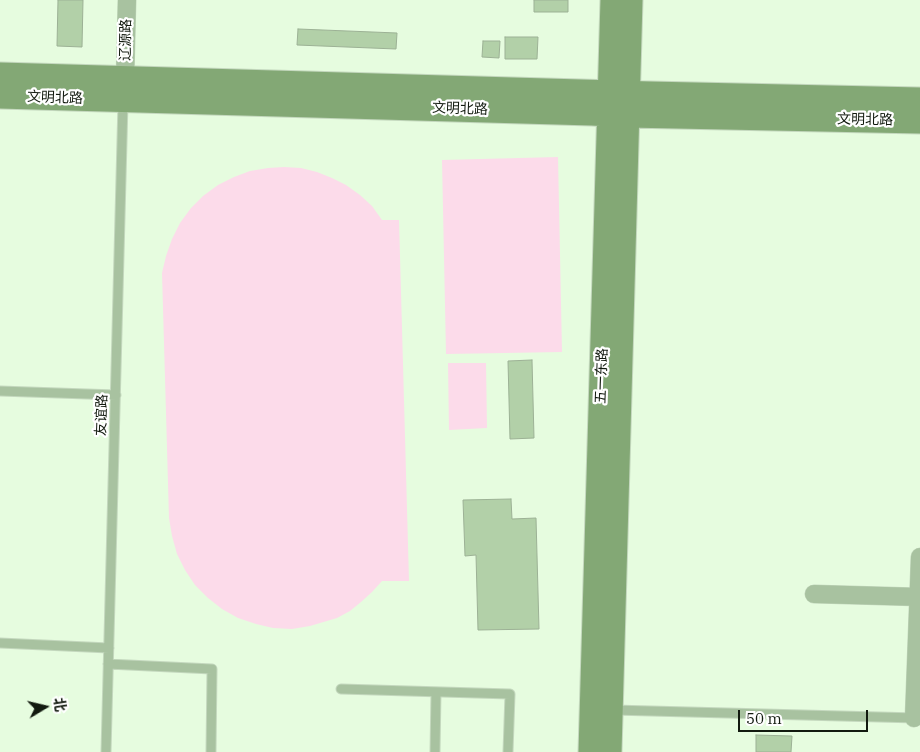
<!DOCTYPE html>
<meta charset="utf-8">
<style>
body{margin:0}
#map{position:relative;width:920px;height:752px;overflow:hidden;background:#e6fcdf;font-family:"IBM Plex Serif","Noto Sans SC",serif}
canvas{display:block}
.north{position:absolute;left:20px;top:682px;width:50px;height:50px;-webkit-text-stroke:4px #fff;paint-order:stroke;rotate:81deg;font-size:14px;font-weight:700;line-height:20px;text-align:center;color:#121a0f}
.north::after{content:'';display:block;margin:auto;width:18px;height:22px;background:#121a0f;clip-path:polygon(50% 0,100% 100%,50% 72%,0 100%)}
.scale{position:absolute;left:738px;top:710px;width:130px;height:22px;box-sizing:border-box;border:2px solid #121a0f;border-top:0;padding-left:6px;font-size:15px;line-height:18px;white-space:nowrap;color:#121a0f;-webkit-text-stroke:4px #fff;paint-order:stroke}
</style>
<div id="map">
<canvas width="920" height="752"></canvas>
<div class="north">北</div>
<div class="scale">50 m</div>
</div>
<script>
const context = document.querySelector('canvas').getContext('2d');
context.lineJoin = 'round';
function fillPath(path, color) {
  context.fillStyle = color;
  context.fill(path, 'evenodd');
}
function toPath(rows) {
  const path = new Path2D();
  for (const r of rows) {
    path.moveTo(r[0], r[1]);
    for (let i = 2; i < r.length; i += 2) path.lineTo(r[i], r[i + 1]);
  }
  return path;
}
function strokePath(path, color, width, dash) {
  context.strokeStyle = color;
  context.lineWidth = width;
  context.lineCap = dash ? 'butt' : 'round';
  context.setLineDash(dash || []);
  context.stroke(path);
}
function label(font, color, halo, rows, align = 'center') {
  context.font = font + ' "IBM Plex Serif","Noto Sans SC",serif';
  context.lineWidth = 4.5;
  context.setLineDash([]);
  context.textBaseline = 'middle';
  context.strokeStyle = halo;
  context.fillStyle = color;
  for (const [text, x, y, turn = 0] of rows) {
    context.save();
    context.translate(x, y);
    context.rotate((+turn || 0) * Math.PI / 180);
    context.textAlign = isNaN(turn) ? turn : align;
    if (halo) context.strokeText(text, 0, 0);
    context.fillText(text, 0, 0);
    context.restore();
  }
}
fillPath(toPath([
 [558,157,562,352,446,354,442,160],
 [284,167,301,168,317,172,332,178,346,185,360,195,372,206,382,220,399,220,409,581,382,581,372,592,361,602,350,611,337,618,310,626,292,629,273,628,256,624,238,618,222,609,208,598,195,585,185,570,177,554,172,536,169,518,162,273,166,256,172,239,180,223,191,208,203,196,218,185,234,177,250,171,268,168],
 [448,363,486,363,487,428,449,430]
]), '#fcdbea');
const building = toPath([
 [58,0,83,0,82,47,57,46,58,0],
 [534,0,568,0,568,12,534,12,534,0],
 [298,29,397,33,396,49,297,45,298,29],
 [505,37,538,37,537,59,505,59,505,37],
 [483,41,500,41,499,58,482,57,483,41],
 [532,360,534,438,510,439,508,361,532,360],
 [511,499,512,519,536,518,539,629,478,630,476,555,465,556,463,500,511,499],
 [756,735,792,736,791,752,756,752,756,735]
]);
fillPath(building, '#b2d0a8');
strokePath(building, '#9cb195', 1);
const lane = toPath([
 [0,391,116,395],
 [0,643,109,648],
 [108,664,212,669,211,752],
 [341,689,510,694,508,752],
 [613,710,917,718],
 [106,752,123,102],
 [435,752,436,692]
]);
const street = toPath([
 [125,79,127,0],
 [814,594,920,597],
 [914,718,920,557]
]);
const secondary = toPath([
 [0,75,649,94,920,100],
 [0,96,592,113,628,115,920,121],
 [591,752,613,0],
 [609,752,630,0]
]);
strokePath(lane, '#c4d8be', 11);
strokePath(street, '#c4d8be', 19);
strokePath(secondary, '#c4d8be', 27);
strokePath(lane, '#a8c2a0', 9);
strokePath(street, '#a8c2a0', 18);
strokePath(secondary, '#83a875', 25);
label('14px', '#121a0f', '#fff', [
 ["辽源路",126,40,-89],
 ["文明北路",55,98,2],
 ["文明北路",460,109,2],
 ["文明北路",865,120,1],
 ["五一东路",602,376,-88],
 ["友谊路",102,415,-88]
]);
</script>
